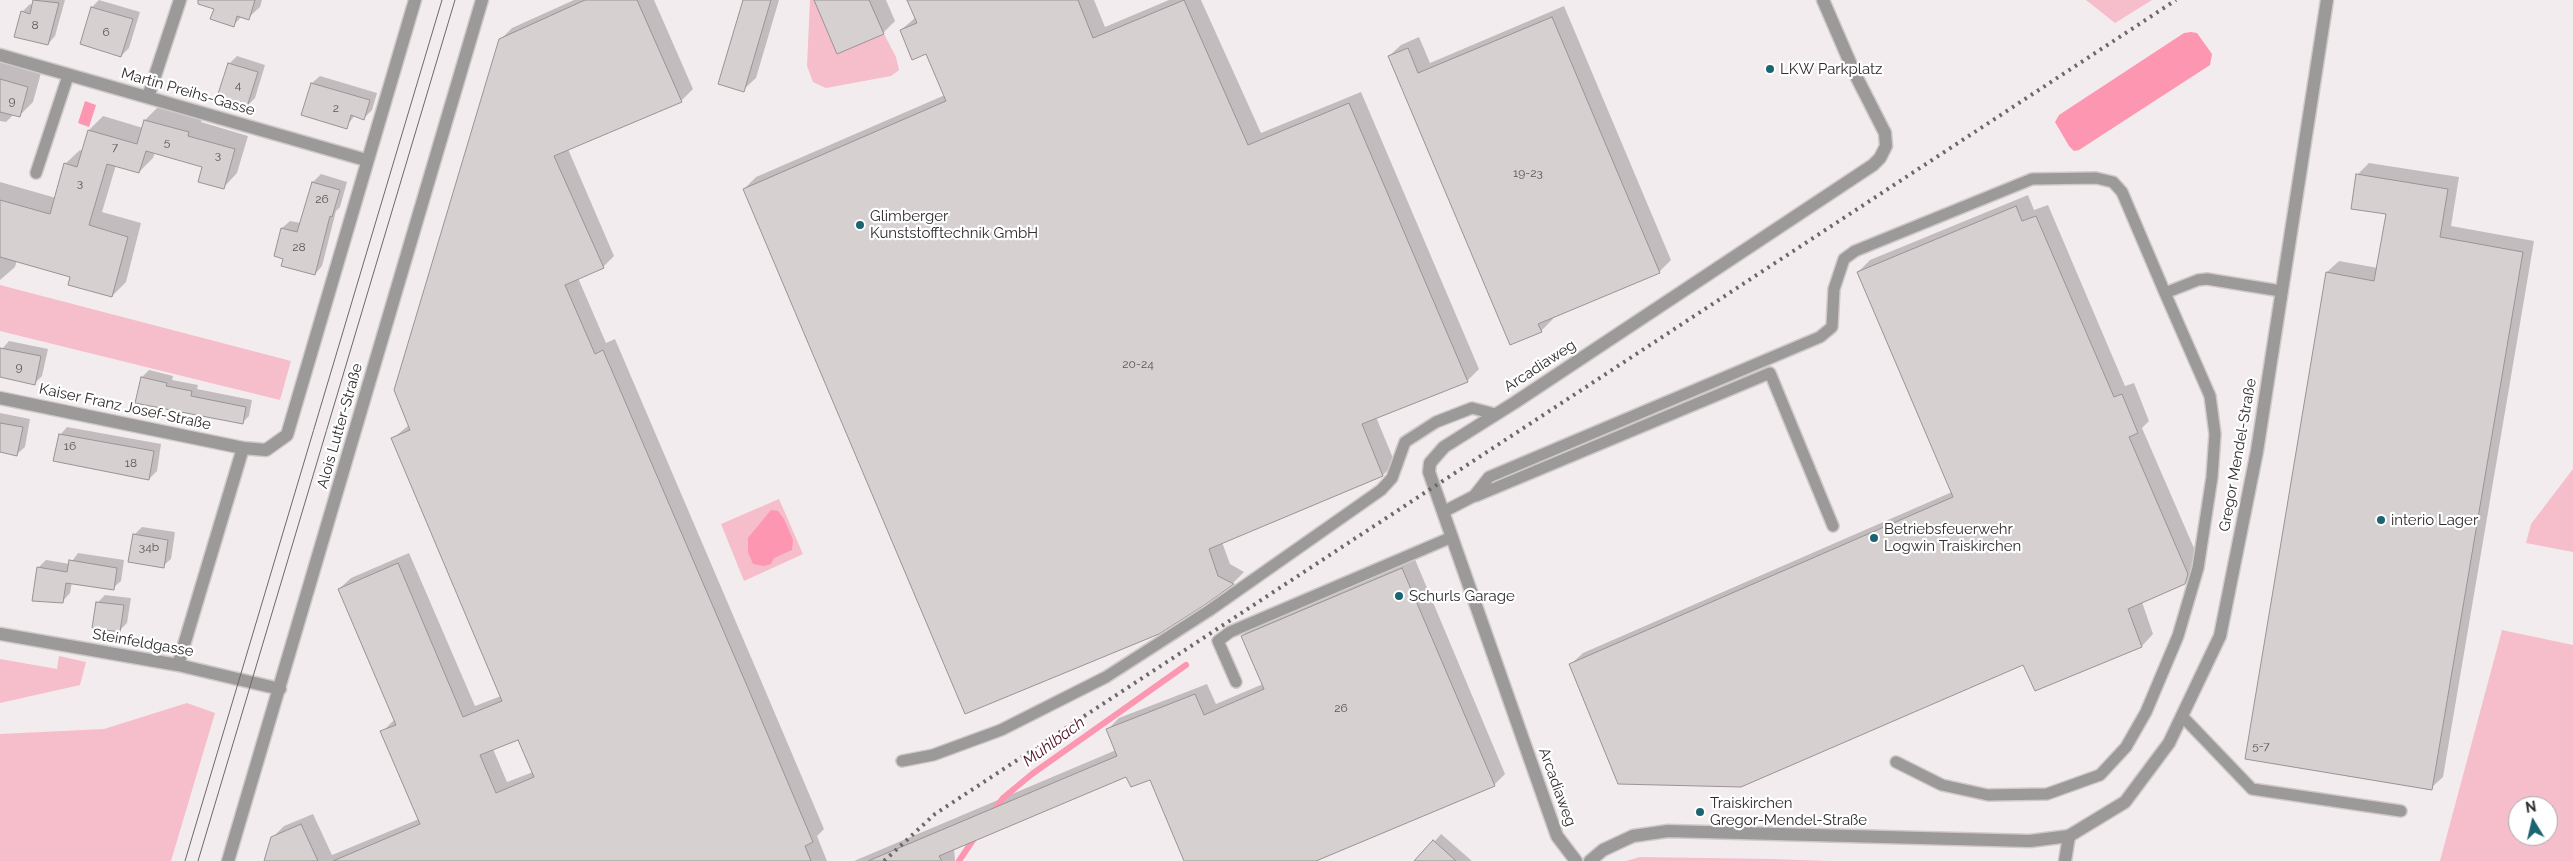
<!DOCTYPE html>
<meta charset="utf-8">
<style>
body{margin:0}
#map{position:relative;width:2573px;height:861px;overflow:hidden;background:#f3ecee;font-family:Raleway,sans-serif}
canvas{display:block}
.north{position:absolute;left:2508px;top:796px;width:50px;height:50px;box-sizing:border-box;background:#fff;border:1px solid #ababab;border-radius:50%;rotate:351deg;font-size:14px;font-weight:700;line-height:20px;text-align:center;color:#2e2c2c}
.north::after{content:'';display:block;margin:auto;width:18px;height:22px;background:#1b6472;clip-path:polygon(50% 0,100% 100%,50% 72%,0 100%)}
</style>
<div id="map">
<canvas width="2573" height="861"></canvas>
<div class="north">N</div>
</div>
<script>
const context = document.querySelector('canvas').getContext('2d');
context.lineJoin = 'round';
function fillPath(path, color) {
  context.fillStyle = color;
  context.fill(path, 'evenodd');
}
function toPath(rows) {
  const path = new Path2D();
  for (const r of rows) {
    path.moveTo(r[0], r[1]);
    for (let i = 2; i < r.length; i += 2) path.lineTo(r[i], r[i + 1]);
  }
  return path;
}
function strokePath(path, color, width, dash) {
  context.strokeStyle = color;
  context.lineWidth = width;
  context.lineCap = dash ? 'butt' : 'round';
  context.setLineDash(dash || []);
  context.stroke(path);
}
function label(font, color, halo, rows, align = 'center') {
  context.font = font + ' Raleway,sans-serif';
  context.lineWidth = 4.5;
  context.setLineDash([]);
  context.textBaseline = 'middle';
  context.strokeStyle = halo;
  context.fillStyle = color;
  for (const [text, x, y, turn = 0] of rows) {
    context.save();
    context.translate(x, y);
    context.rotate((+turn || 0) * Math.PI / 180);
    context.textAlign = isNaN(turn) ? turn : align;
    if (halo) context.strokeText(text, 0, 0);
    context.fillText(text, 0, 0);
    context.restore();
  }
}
fillPath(toPath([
 [810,0,814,0,837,53,884,34,896,57,899,70,891,76,826,88,813,82,807,66],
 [2086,0,2152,0,2115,23],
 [0,285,291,361,280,400,0,331],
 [2573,469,2573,552,2526,543,2531,524],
 [779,499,803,554,744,581,721,524],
 [2502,630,2573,645,2573,861,2440,861],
 [2518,806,2548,806,2548,836,2518,836],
 [59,656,86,662,80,685,0,703,0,659,57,669],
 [187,703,215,713,171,861,0,861,0,734,104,729],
 [1640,857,1771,859,1828,861,1626,861]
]), '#f6bdca');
fillPath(toPath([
 [2191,32,2197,33,2212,54,2210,65,2079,150,2074,151,2069,146,2055,122,2059,115,2184,33],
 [85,101,96,105,89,127,78,123],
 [771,510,778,511,784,519,793,540,792,550,774,558,771,564,764,566,753,564,748,552,748,538]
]), '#fd96b1');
fillPath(toPath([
 [34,0,65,0,55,36,48,44,22,12,30,4,33,5],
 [99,0,140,12,129,48,121,56,92,7],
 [207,0,262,0,260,7,248,18,242,16,234,25],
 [574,0,654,0,693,89,681,101,568,149,614,256,603,267,578,278,606,343,615,339,759,676,824,829,817,836,827,861,265,861,272,838,284,826,313,814,332,855,419,819,382,732,395,719,339,589,351,578,409,553,475,706,501,696,392,439,409,425,500,40,512,28],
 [519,738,533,772,507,782,493,749],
 [745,0,779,0,756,78,743,90],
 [815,0,886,0,895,21,883,33],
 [908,0,1094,0,1105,27,1169,0,1201,0,1261,133,1361,92,1479,369,1467,381,1376,417,1395,463,1383,475,1222,542,1230,564,1244,572,1233,583,1205,603,744,189,756,177,945,95,927,52,901,30,916,17],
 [1564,6,1671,260,1659,272,1552,317,1553,319,1541,331,1389,56,1401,45,1419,37,1430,63],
 [237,56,265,65,255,98,247,106,229,64],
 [0,62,41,73,33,102,19,116,14,114,6,122,0,121],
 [320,76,377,93,372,110,364,118,355,115,346,127,302,114,312,83],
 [159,106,202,119,201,122,248,136,237,173,224,187,204,166,155,152,153,158,139,172,116,165,102,212,141,223,126,282,112,296,72,276,17,260,15,267,0,280,0,182,56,198,66,163,80,150,83,151,89,130,103,116,143,128,145,120],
 [2369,163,2459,177,2451,226,2534,241,2443,777,2431,788,2327,272,2339,261,2378,268,2387,213,2357,175],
 [321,174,347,182,340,207,336,211,322,266,315,274,285,258,282,228,290,221,301,223,313,182],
 [2028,195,2034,210,2048,205,2125,386,2134,383,2149,421,2142,428,2200,562,2197,571,2185,583,2142,602,2153,634,2142,646,2035,690,2024,663,1571,664,1583,653,1952,492,1858,272,1870,260],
 [9,341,48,349,42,376,35,383,0,376,2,349],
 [149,370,173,376,172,380,198,385,197,389,252,400,249,416,242,423,136,402,142,377],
 [0,413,30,419,25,447,17,454,0,450],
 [67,427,161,444,157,471,149,479,60,435],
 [142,527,175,532,171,559,163,566,134,535],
 [78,553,124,560,121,581,113,588,72,582,70,593,63,601,38,568,46,560,70,564],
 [1414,557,1505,774,1494,785,1313,861,1185,861,1150,778,1127,775,954,848,955,861,854,861,1116,750,1108,729,1119,718,1207,684,1216,704,1263,684,1242,636,1254,624],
 [105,595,131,598,127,623,119,631,98,602],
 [1441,834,1472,861,1418,861]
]), '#0003');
strokePath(toPath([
 [992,813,1003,798,1032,774,1186,665],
 [959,861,975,837]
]), '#fd96b1', 6);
const building = toPath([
 [33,0,59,3,48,45,14,37,21,11,30,14,33,0],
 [198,0,255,0,249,20,237,16,234,27,210,19,214,9,198,4,198,0],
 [585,0,637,0,682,102,554,156,604,268,565,285,595,354,603,350,748,688,813,842,805,846,811,861,333,861,420,824,380,731,396,725,338,589,398,563,463,717,502,701,391,438,410,430,394,390,499,39,585,0],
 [518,740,534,777,496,793,480,755,518,740],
 [743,0,771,0,744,92,718,84,743,0],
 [814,0,869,0,884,34,837,54,814,0],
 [907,0,1078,0,1093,38,1184,0,1248,145,1349,103,1468,382,1362,424,1383,476,1209,549,1218,576,1234,584,1206,604,1159,634,965,714,743,189,946,101,926,54,912,60,900,30,917,23,907,0],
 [91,7,133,19,121,57,80,44,91,7],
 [1552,17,1660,273,1538,324,1542,332,1510,345,1388,56,1408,48,1418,73,1552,17],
 [228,63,258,72,247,107,217,97,228,63],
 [0,79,28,87,20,117,0,112,0,79],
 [311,83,370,100,364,120,351,115,347,129,301,115,311,83],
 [144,120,189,132,188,136,235,149,224,189,198,182,202,167,146,151,139,173,107,164,89,225,128,237,112,297,68,285,70,277,0,257,0,200,50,214,64,163,77,167,88,130,137,144,144,120],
 [2356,174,2448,189,2440,237,2523,252,2432,790,2245,759,2326,272,2374,281,2386,214,2351,209,2356,174],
 [312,182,340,190,332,217,330,216,315,275,281,266,283,259,274,256,281,228,297,232,312,182],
 [2016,206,2022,221,2036,216,2114,397,2122,394,2138,433,2129,437,2188,574,2185,584,2128,609,2142,647,2035,691,2023,665,1741,787,1618,784,1569,664,1953,497,1857,272,2016,206],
 [0,348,41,356,35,385,0,377,0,348],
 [141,377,167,383,166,386,192,391,191,396,246,407,243,424,135,403,141,377],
 [0,423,23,427,17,456,0,452,0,423],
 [59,434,154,451,149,480,53,461,59,434],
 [133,534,168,540,164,568,128,562,133,534],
 [69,560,117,568,114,590,66,583,63,603,32,601,37,567,67,572,69,560],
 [1402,568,1495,786,1316,861,1184,861,1150,780,1131,787,1126,777,939,856,942,861,868,861,1117,756,1106,729,1195,694,1204,715,1264,689,1241,636,1402,568],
 [96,602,124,605,120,632,92,628,96,602],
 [301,824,318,861,264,861,271,837,301,824],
 [1433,840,1456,861,1414,861,1433,840]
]);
fillPath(building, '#d6d0d1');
strokePath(building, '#999394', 1);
const service = toPath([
 [36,173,68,76],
 [1476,496,1770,373,1833,526],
 [1443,512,1474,496,1489,477,1820,337,1832,327,1834,289,1844,259,1855,251,2032,179,2096,178,2113,182,2122,192,2165,293,2198,280,2207,279,2281,291],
 [1236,682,1218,641,1230,632,1452,537],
 [2182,716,2252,789,2401,811],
 [902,761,933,755,1001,730,1106,677,1210,610,1381,490,1392,478,1405,442,1436,422,1472,408,1495,414],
 [1896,762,1942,785,1988,795,2047,794,2100,775,2126,747,2146,712,2178,636,2198,568,2212,477,2215,434,2210,396,2165,293]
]);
const minor = toPath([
 [0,55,366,160],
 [148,97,180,0],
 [0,398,243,448],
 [0,634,178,665,280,689],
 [178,665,243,448,266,450,287,435,415,0],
 [228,861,482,0],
 [1576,861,1557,836,1429,472,1430,463,1444,447,1514,403,1873,165,1880,158,1886,146,1885,133,1855,74,1823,0],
 [2065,861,2069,836]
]);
const tertiary = toPath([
 [1590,861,1603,850,1633,836,1668,831,2030,841,2069,836,2125,802,2169,743,2220,636,2257,451,2327,0]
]);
strokePath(service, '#d0c9cb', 14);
strokePath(minor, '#d0c9cb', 15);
strokePath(tertiary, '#d0c9cb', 15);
strokePath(service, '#9c9999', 11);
strokePath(minor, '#9c9999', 12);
strokePath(tertiary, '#9c9999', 12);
strokePath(toPath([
 [185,861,442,0],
 [198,861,455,0]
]), '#6c6869', 1);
strokePath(toPath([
 [884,861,935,814,2176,0]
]), '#6c6869', 4, [2.5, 5]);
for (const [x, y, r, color] of [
 [1770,69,5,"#1b6472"],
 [860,225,5,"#1b6472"],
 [2381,520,5,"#1b6472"],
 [1874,538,5,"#1b6472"],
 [1399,596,5,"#1b6472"],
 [1700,812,5,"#1b6472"]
]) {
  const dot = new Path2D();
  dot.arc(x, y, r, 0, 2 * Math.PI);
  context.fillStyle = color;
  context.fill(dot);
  strokePath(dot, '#fff', 2);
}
label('12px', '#585555', null, [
 ["8",35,25],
 ["6",106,32],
 ["4",238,85],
 ["9",12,101],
 ["2",336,108],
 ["5",167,142],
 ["7",115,147],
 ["3",218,155],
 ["19-23",1528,173],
 ["3",80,183],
 ["26",322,199],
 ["28",299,247],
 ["20-24",1138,364],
 ["9",19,367],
 ["16",70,446],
 ["18",131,463],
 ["34b",149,547],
 ["26",1341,708],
 ["5-7",2261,746]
]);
label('15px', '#2e2c2c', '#fff', [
 ["LKW Parkplatz",1780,69],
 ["Glimberger",870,216],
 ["Kunststofftechnik GmbH",870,233],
 ["interio Lager",2391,520],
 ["Betriebsfeuerwehr",1884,529],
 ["Logwin Traiskirchen",1884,546],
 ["Schurls Garage",1409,596],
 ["Traiskirchen",1710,803],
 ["Gregor-Mendel-Straße",1710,820]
], 'left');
label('15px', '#2e2c2c', '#fff', [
 ["Martin Preihs-Gasse",188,92,16],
 ["Arcadiaweg",1540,366,-33],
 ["Kaiser Franz Josef-Straße",125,407,12],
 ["Alois Lutter-Straße",340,426,-74],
 ["Gregor Mendel-Straße",2238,455,-80],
 ["Steinfeldgasse",143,643,10],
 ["Arcadiaweg",1557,787,70]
]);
label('italic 16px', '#511228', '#fff', [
 ["Mühlbach",1054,742,-36]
]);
</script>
